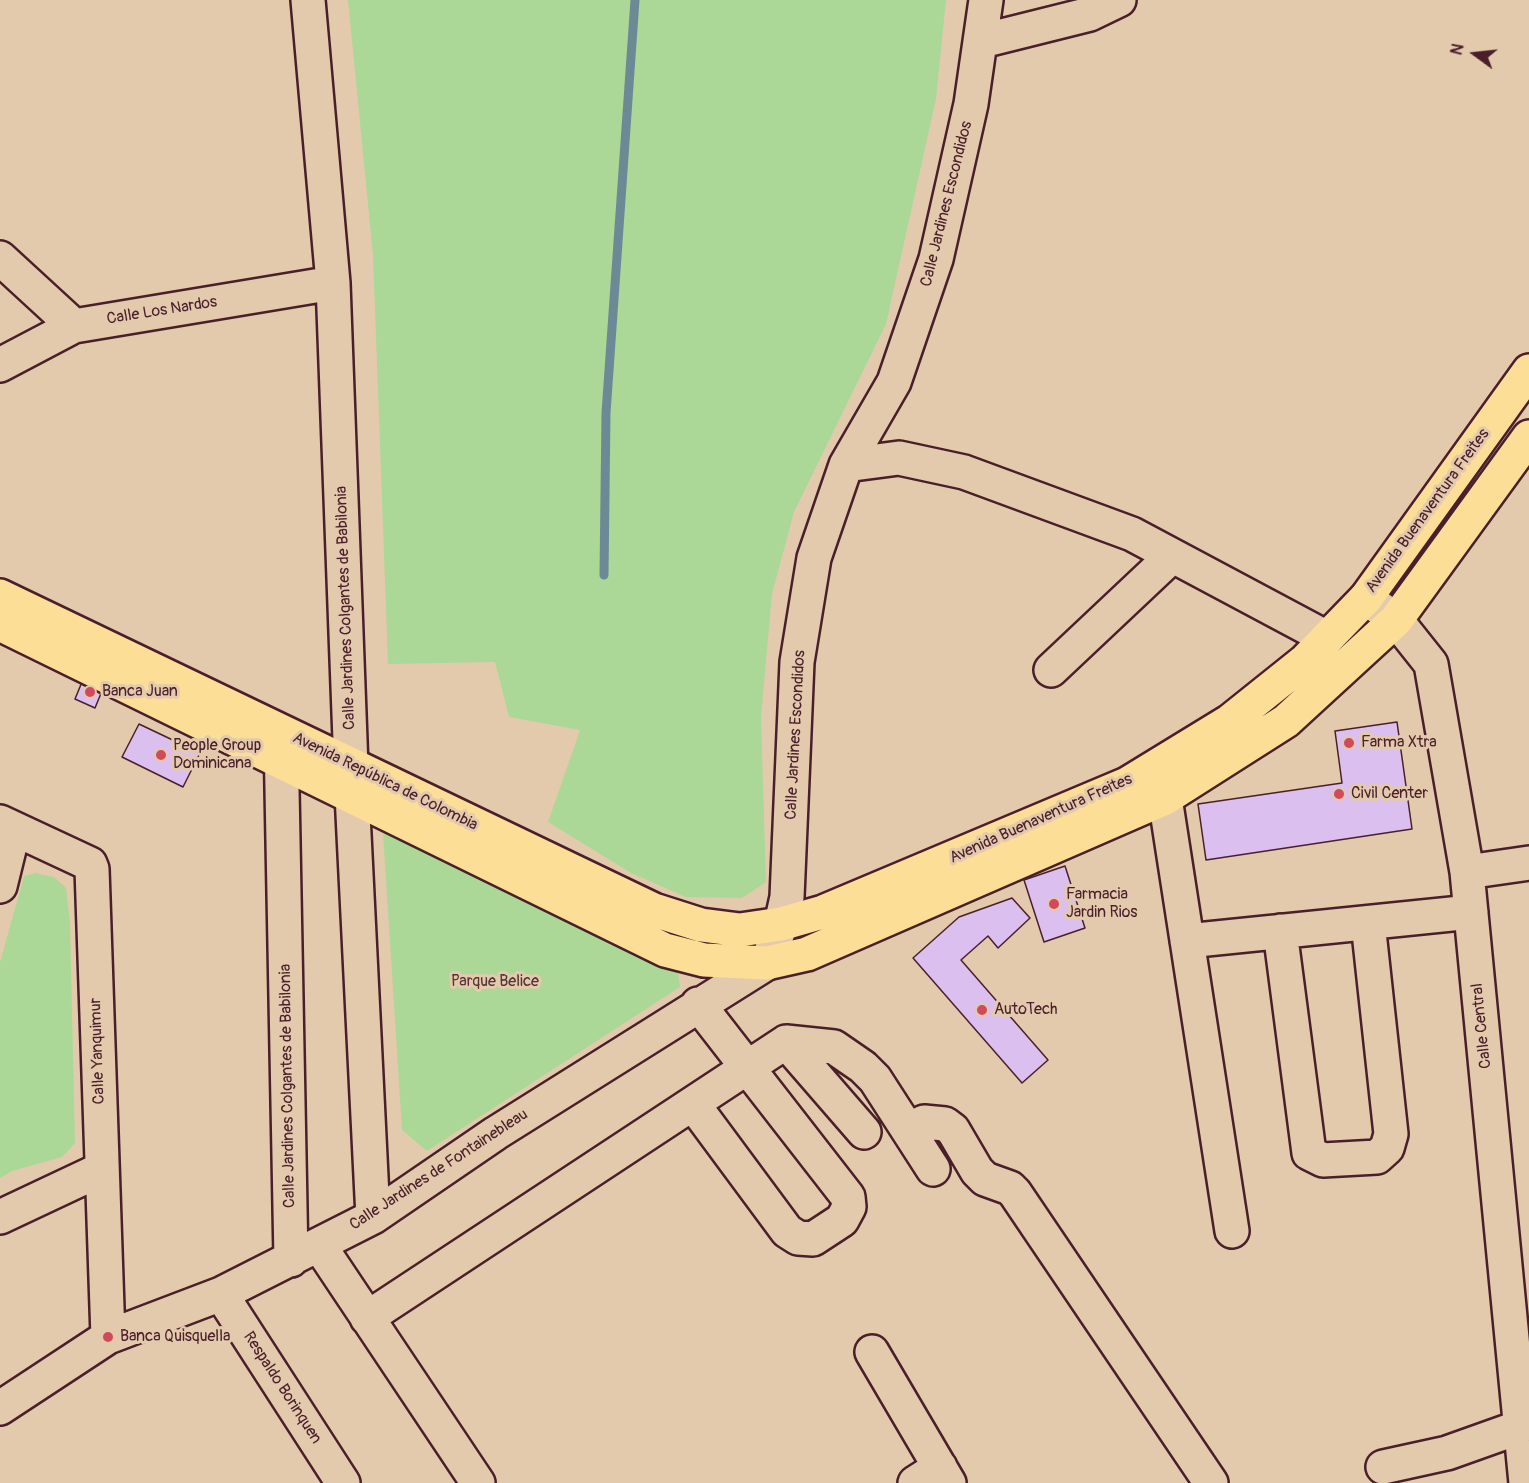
<!DOCTYPE html>
<meta charset="utf-8">
<style>
body{margin:0}
#map{position:relative;width:1529px;height:1483px;overflow:hidden;background:#e4caac;font-family:Pangolin,sans-serif}
canvas{display:block}
.north{position:absolute;left:1445px;top:24px;width:60px;height:60px;-webkit-text-stroke:4px #e4caac;paint-order:stroke;rotate:285deg;font-size:16px;font-weight:700;line-height:24px;text-align:center;color:#4a1f2b}
.north::after{content:'';display:block;margin:auto;width:21px;height:27px;background:#4a1f2b;clip-path:polygon(50% 0,100% 100%,50% 72%,0 100%)}
</style>
<div id="map">
<canvas width="1529" height="1483"></canvas>
<div class="north">N</div>
</div>
<script>
const context = document.querySelector('canvas').getContext('2d');
context.lineJoin = 'round';
function fillPath(path, color) {
  context.fillStyle = color;
  context.fill(path, 'evenodd');
}
function toPath(rows) {
  const path = new Path2D();
  for (const r of rows) {
    path.moveTo(r[0], r[1]);
    for (let i = 2; i < r.length; i += 2) path.lineTo(r[i], r[i + 1]);
  }
  return path;
}
function strokePath(path, color, width, dash) {
  context.strokeStyle = color;
  context.lineWidth = width;
  context.lineCap = dash ? 'butt' : 'round';
  context.setLineDash(dash || []);
  context.stroke(path);
}
function label(font, color, halo, rows, align = 'center') {
  context.font = font + ' Pangolin,sans-serif';
  context.lineWidth = 6;
  context.setLineDash([]);
  context.textBaseline = 'middle';
  context.strokeStyle = halo;
  context.fillStyle = color;
  for (const [text, x, y, turn = 0] of rows) {
    context.save();
    context.translate(x, y);
    context.rotate((+turn || 0) * Math.PI / 180);
    context.textAlign = isNaN(turn) ? turn : align;
    if (halo) context.strokeText(text, 0, 0);
    context.fillText(text, 0, 0);
    context.restore();
  }
}
fillPath(toPath([
 [348,0,946,0,936,99,886,324,794,512,772,594,761,717,766,882,742,898,686,897,631,873,548,822,580,730,509,717,495,662,388,664,373,256],
 [412,824,676,957,680,987,427,1151,402,1130,383,834],
 [35,873,54,877,66,888,70,923,75,1143,62,1157,12,1171,0,1178,0,962,24,876]
]), '#abd897');
strokePath(toPath([
 [604,575,606,413,635,0]
]), '#6b8a96', 9);
const building = toPath([
 [84,677,104,686,95,708,75,699,84,677],
 [1397,722,1412,829,1206,860,1198,804,1342,783,1335,731,1397,722],
 [139,724,200,753,183,787,122,757,139,724],
 [1065,866,1085,928,1044,942,1024,880,1065,866],
 [1012,898,1030,918,998,948,988,936,961,960,1048,1060,1022,1083,913,958,959,917,1012,898]
]);
fillPath(building, '#dbbfee');
strokePath(building, '#4a1f2b', 1.5);
const minor = toPath([
 [308,0,333,283,352,794,373,1217],
 [982,41,1090,14,1119,0],
 [0,258,74,326],
 [0,365,74,326,333,283],
 [846,465,899,458,964,472,1132,534,1327,638],
 [1366,598,1396,620,1431,664,1467,872,1526,1483],
 [1051,670,1172,556],
 [281,737,291,1260],
 [1165,798,1232,1231],
 [0,822,90,864,92,869,108,1337],
 [1467,872,1529,863],
 [0,886,14,829],
 [1280,931,1309,1153,1323,1160,1377,1157,1387,1148,1391,1134,1368,923],
 [1187,941,1471,912],
 [786,1042,864,1132],
 [693,1104,787,1231,798,1238,813,1239,842,1220,849,1207,848,1197,698,1004],
 [908,1130,924,1122,945,1124,953,1130,977,1171,985,1179,1010,1188,1015,1193,1211,1483],
 [0,1217,102,1169],
 [319,1245,478,1483],
 [221,1294,343,1483],
 [367,1318,786,1042,834,1047,863,1067,875,1079,933,1169],
 [872,1352,949,1483],
 [0,1408,108,1337,221,1294,373,1217,496,1133,767,963,781,924,787,897,797,662,814,558,846,465,894,382,936,259,971,104,986,0],
 [1383,1467,1447,1453,1520,1427],
 [915,1483,940,1467]
]);
const major = toPath([
 [0,596,654,910,701,925,740,930,781,924,823,912,1127,784,1230,721,1305,661,1366,598,1529,371],
 [0,624,665,950,704,960,767,963,807,954,1165,798,1286,721,1396,620,1529,437]
]);
strokePath(minor, '#4a1f2b', 38);
strokePath(major, '#4a1f2b', 38);
strokePath(minor, '#e4caac', 33);
strokePath(major, '#fdde96', 33);
for (const [x, y, r, color] of [
 [90,692,6,"#d1495b"],
 [1349,743,6,"#d1495b"],
 [161,755,6,"#d1495b"],
 [1339,794,6,"#d1495b"],
 [1054,904,6,"#d1495b"],
 [982,1010,6,"#d1495b"],
 [108,1337,6,"#d1495b"]
]) {
  const dot = new Path2D();
  dot.arc(x, y, r, 0, 2 * Math.PI);
  context.fillStyle = color;
  context.fill(dot);
  strokePath(dot, '#e4caac', 2);
}
label('16px', '#4a1f2b', '#e4caac', [
 ["Calle Jardines Escondidos",947,204,-76],
 ["Calle Los Nardos",162,311,-9],
 ["Avenida Buenaventura Freites",1428,511,-54],
 ["Calle Jardines Colgantes de Babilonia",346,608,-92],
 ["Calle Jardines Escondidos",796,735,-87],
 ["Avenida República de Colombia",385,782,26],
 ["Avenida Buenaventura Freites",1041,819,-24],
 ["Calle Central",1482,1026,-96],
 ["Calle Yanquimur",98,1051,-92],
 ["Calle Jardines Colgantes de Babilonia",288,1086,-91],
 ["Calle Jardines de Fontainebleau",439,1170,-33],
 ["Respaldo Borinquen",282,1388,57]
]);
label('16px', '#4a1f2b', '#e4caac', [
 ["Banca Juan",102,692],
 ["Farma Xtra",1361,743],
 ["People Group",173,746],
 ["Dominicana",173,764],
 ["Civil Center",1351,794],
 ["Farmacia",1066,895],
 ["Jardin Rios",1066,913],
 ["AutoTech",994,1010],
 ["Banca Quisquella",120,1337]
], 'left');
label('16px', '#543236', '#e4caac', [
 ["Parque Belice",495,982]
]);
</script>
